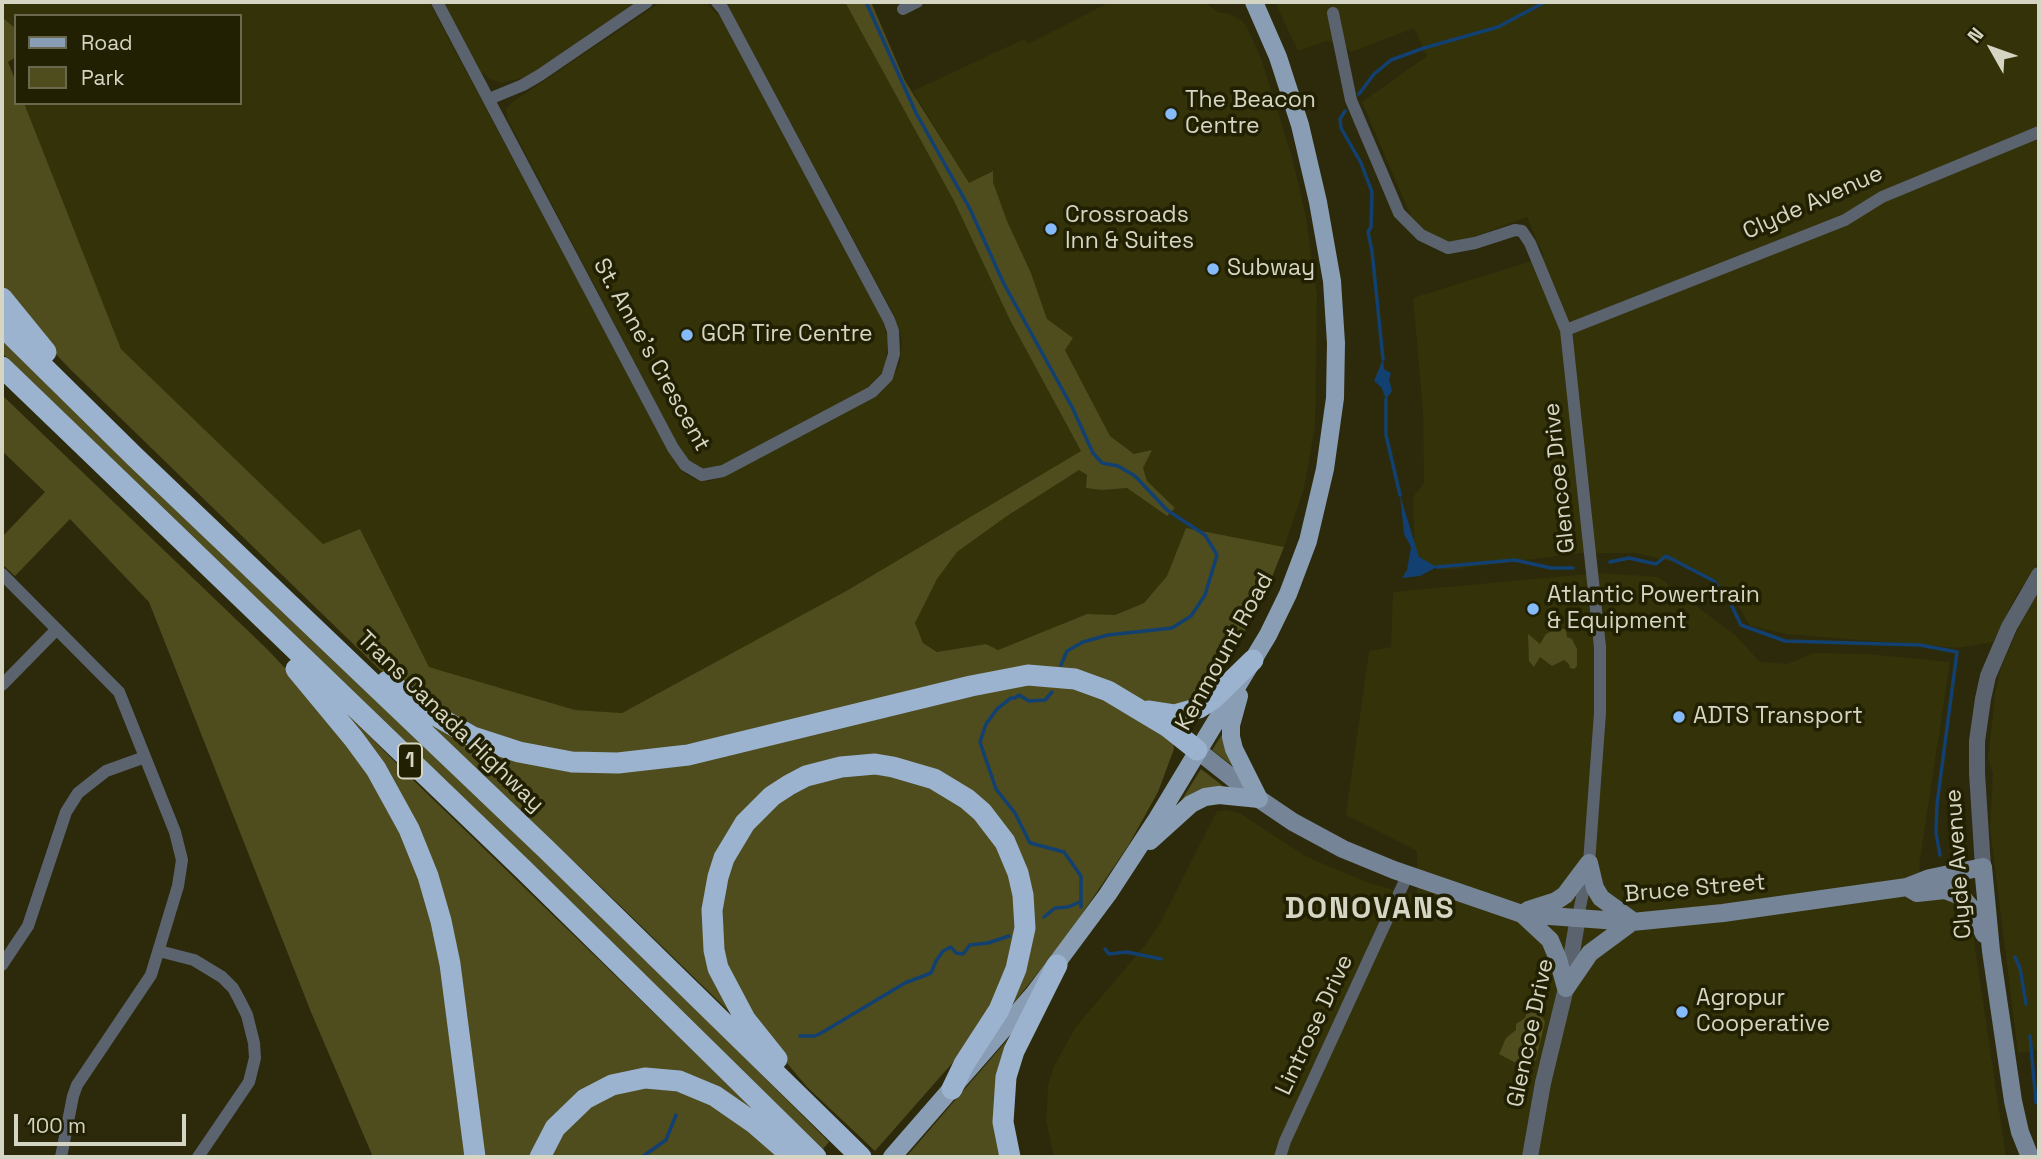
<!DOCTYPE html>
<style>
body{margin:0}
#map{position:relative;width:2041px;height:1159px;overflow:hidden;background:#2c2a0b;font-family:"Space Grotesk",sans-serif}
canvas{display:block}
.frame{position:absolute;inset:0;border:4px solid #d5d5c3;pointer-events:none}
.legend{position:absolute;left:14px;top:14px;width:228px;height:91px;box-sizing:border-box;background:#222002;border:2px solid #6a684f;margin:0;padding:9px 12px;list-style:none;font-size:21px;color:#d5d5c3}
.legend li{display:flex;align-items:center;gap:14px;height:35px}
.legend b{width:35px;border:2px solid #6a684f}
.north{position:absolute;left:1957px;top:14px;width:70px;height:70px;-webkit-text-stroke:5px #222002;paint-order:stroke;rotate:310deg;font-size:19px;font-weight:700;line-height:28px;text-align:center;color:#d5d5c3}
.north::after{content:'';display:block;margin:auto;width:24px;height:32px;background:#d5d5c3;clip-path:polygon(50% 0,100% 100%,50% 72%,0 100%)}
.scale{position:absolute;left:14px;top:1114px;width:172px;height:32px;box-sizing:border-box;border:4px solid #d5d5c3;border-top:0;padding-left:9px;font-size:21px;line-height:24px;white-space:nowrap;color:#d5d5c3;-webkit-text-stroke:5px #222002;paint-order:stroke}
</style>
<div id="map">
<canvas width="2041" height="1159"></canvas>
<div class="frame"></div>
<ul class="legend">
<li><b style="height:9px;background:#899db4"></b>Road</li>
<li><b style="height:19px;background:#4f4d1e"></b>Park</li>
</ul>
<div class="north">N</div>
<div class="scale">100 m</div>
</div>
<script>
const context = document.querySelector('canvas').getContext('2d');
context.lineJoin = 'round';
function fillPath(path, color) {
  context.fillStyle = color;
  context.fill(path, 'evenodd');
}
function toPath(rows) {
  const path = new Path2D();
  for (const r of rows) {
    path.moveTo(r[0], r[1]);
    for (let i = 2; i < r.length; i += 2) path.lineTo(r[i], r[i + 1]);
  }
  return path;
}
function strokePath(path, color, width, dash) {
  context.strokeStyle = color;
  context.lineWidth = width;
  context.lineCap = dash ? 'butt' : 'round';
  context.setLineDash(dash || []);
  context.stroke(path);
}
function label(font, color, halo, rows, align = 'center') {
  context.font = font + ' "Space Grotesk",sans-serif';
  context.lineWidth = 7;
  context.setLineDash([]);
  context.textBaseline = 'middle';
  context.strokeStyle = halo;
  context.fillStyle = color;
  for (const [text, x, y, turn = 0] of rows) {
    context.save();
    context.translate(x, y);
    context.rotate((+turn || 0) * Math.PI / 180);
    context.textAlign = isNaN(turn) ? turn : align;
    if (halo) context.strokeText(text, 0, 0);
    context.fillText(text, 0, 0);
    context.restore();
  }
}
fillPath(toPath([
 [2,2,429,2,675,462,684,473,695,480,708,482,720,478,872,398,889,384,900,363,902,339,893,313,726,2,845,2,954,201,1010,320,1081,451,848,590,622,713,575,710,429,667,360,529,323,544,121,349,24,103,240,103,240,16,16,16,16,29,2,17],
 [444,2,636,2,526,77,501,83,490,79,480,70],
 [661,2,705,2,721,18,882,319,888,338,885,366,881,375,867,388,726,464,703,469,686,459,678,445,507,118,506,109,511,103],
 [1110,2,1204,2,1219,13,1226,13,1241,20,1247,27,1261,58,1292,157,1305,212,1317,296,1315,426,1304,489,1284,547,1186,529,1167,576,1144,603,1115,615,1087,614,998,650,986,644,937,652,923,643,915,623,937,579,957,552,1007,516,1079,469,1102,490,1127,488,1167,516,1175,508,1147,481,1134,454,1110,436,1065,350,1073,338,1047,319,1031,273,1007,221,993,182,992,171,969,184,913,91,1024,39,1028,44],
 [1275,2,2039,2,2039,561,2014,599,1993,642,1958,648,1787,634,1750,626,1739,607,1722,587,1674,562,1636,553,1581,553,1448,570,1415,563,1413,497,1424,483,1423,411,1413,298,1544,257,1527,217,1449,246,1423,230,1411,216,1362,102,1427,56,1414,28,1351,52,1342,42,1326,41,1298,51],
 [1599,573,1658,577,1735,635,1760,662,1788,664,1813,653,1867,654,1950,662,1919,866,1924,897,1941,895,1959,902,1972,927,2006,1157,1054,1157,1046,1120,1048,1085,1054,1066,1075,1028,1146,944,1160,923,1217,811,1227,810,1241,814,1307,857,1369,883,1417,896,1417,851,1346,815,1369,651,1391,647,1393,592],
 [2039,590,2039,1050,2018,1053,1990,828,1993,773,1988,759,1996,688,2001,668,2021,622]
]), '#343209');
fillPath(toPath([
 [845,2,871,2,905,81,969,183,993,171,993,182,1007,221,1031,273,1047,319,1073,338,1065,350,1110,436,1134,454,1152,450,1143,468,1147,481,1175,508,1167,516,1127,488,1102,490,1086,488,1087,475,1079,470,1007,516,957,552,937,579,915,623,923,643,937,652,986,644,998,650,1087,614,1115,615,1144,603,1167,576,1186,528,1284,547,1268,587,1245,631,1203,697,1159,709,1072,673,613,758,507,743,402,688,380,670,71,370,43,341,2,291,2,17,16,29,16,57,8,62,16,82,16,103,24,103,121,349,323,544,360,529,429,667,575,710,622,713,848,590,1081,451,1010,320,954,201],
 [2,340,581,896,719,1032,829,1142,823,1149,2,353],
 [2,395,268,650,298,682,353,748,410,850,441,950,467,1157,373,1157,311,1012,149,602,70,519,15,576,2,564,2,537,45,492,2,451],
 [1556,629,1566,629,1567,637,1572,639,1577,649,1577,666,1574,669,1570,668,1569,664,1564,660,1552,666,1540,657,1534,667,1529,661,1528,634,1540,644,1546,634],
 [311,677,408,775,777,1132,726,1095,627,1074,532,1157,481,1157,439,892],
 [1009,683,1095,691,1173,741,1174,749,1158,792,1128,846,1065,939,1000,1020,1011,997,1022,865,927,769,786,779,709,895,740,1022,602,888,402,700,427,716,615,769],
 [1225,730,1242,773,1212,750],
 [1201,769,1231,792,1173,814],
 [900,773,965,806,999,845,1020,913,1005,984,955,1060,875,1151,807,1087,749,1018,718,940,724,876,761,812,831,774],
 [1542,970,1547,984,1544,998,1547,1004,1542,1017,1545,1022,1536,1059,1529,1067,1524,1061,1514,1062,1499,1054,1506,1038,1516,1030,1516,1024,1525,1018],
 [1021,1024,1006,1157,906,1157],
 [629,1087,687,1092,733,1118,779,1157,546,1157,578,1113]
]), '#4f4d1e');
fillPath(toPath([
 [1383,359,1384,369,1391,373,1389,379,1392,391,1386,399,1381,387,1374,381],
 [1400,495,1419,557,1437,567,1420,576,1402,578,1407,570,1411,547,1404,534]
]), '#124071');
strokePath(toPath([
 [866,2,916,113,970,209,1004,284,1072,407,1093,453,1102,463,1118,466,1135,476,1167,510,1205,535,1217,555,1205,595,1191,616,1172,628,1108,635,1083,642,1067,651,1061,665],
 [1359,94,1374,74,1391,60,1424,48,1498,27,1545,2],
 [1345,111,1340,119,1341,128,1361,163,1372,192,1371,227,1368,232,1372,251,1383,359],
 [1386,399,1386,435,1400,495],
 [1610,562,1629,558,1656,564,1666,556,1714,581,1729,600,1741,625,1785,641,1920,645,1957,652,1937,804,1936,833,1940,855],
 [1437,567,1515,560,1551,568,1573,568],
 [1052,692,1045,700,1029,701,1019,695,1015,698,1011,698,997,709,986,724,980,742,996,789,1015,813,1030,843,1064,852,1081,876,1081,907],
 [1044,917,1055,908,1068,907,1080,902],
 [1105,949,1109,954,1127,952,1161,959],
 [2015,957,2020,968,2026,1004],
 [800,1036,815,1036,823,1032,905,983,931,973,936,961,943,951,951,947,956,953,963,954,970,945,988,943,1009,936],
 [2030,1036,2036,1102,2039,1104],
 [642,1157,666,1140,676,1115]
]), '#124071', 3.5);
strokePath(toPath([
 [437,2,673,448,685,465,702,475,723,471,872,392,887,377,894,354,893,331,889,320,723,9,717,2],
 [903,9,917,2],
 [1333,13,1351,100,1399,213,1421,235,1448,248,1475,243,1515,230,1522,231,1530,243,1566,330,1600,647,1600,713,1589,863,1578,917],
 [489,99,523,85,540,75,647,2],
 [1566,330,1845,220,1882,197,2039,132],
 [2,574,119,692,175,832,182,860,178,886,151,975,77,1085,73,1096,61,1157],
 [2,685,57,629],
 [159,951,194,960,222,977,233,988,239,999,247,1015,254,1043,255,1058,249,1082,198,1157],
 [2,965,28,926,66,812,78,793,106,771,145,757],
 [1280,1157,1285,1141,1408,874]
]), '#5a636e', 12);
strokePath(toPath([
 [1983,867,1977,773,1977,741,1983,699,1988,676,2009,627,2039,575],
 [1530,1157,1543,1083,1566,988,1578,917]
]), '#5a636e', 16);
strokePath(toPath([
 [1197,750,1259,799,1293,822,1343,849,1394,870,1522,914,1632,922,1723,913,1907,887,1930,878,1983,867,1991,951,2013,1101,2020,1132,2030,1157],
 [1589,863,1595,888,1601,898,1630,919],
 [1907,887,1917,893,1945,890,1961,896,1973,910,1984,934],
 [1528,910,1556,901,1565,895,1589,863],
 [1522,914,1550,940,1558,959,1566,988],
 [1566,988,1590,953,1632,922]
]), '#758496', 18);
strokePath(toPath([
 [1239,696,1231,725,1231,737,1234,749,1259,799],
 [1150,841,1191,804,1205,797,1219,795,1259,799],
 [892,1157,1033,995,1108,894,1157,819,1268,635,1288,594,1308,541,1325,469,1335,398,1336,343,1332,281,1318,202,1300,125,1278,57,1254,2]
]), '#899db4', 18);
strokePath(toPath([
 [2,298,46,352],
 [2,326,134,456,547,850,861,1157],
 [2,367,524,870,816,1157],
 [296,669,354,739,376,769,409,829,428,876,441,921,450,964,475,1157],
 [387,681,431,713,473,737,519,752,572,762,618,763,688,755,971,686,1028,675,1075,679,1108,691,1168,727,1197,750],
 [1148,711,1174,715,1199,708,1213,699,1253,660],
 [777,1059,745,1019,718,968,714,950,712,910,718,877,724,858,745,823,772,796,789,785,806,776,841,767,875,764,893,767,934,779,967,799,982,812,1005,842,1018,873,1023,895,1025,928,1016,969,999,1010,964,1064,952,1089],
 [540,1157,555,1128,585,1099,612,1085,645,1078,679,1081,715,1096,754,1123,793,1157],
 [1010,1157,1003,1122,1006,1077,1014,1051,1057,965]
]), '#9cb3cf', 21);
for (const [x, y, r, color] of [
 [1171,114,7,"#85bbfb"],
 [1051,229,7,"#85bbfb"],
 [1213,269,7,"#85bbfb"],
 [687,335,7,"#85bbfb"],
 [1533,609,7,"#85bbfb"],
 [1679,717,7,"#85bbfb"],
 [1682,1012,7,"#85bbfb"]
]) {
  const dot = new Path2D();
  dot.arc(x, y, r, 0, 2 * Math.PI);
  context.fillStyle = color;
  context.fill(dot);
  strokePath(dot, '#222002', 2.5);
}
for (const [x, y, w] of [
 [410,761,24]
]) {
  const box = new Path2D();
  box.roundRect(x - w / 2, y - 17.5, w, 35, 5);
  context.fillStyle = '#222002';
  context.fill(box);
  strokePath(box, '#d5d5c3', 2);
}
label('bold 21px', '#d5d5c3', null, [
 ["1",410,761]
]);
label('23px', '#d5d5c3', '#222002', [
 ["The Beacon",1185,101],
 ["Centre",1185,127],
 ["Crossroads",1065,216],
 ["Inn & Suites",1065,242],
 ["Subway",1227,269],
 ["GCR Tire Centre",701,335],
 ["Atlantic Powertrain",1547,596],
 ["& Equipment",1547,622],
 ["ADTS Transport",1693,717],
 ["Agropur",1696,999],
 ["Cooperative",1696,1025]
], 'left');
label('23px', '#d5d5c3', '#222002', [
 ["Clyde Avenue",1813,203,-24],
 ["St. Anne's Crescent",651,355,61],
 ["Glencoe Drive",1560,478,-96],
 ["Kenmount Road",1225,652,-61],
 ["Trans Canada Highway",450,722,44],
 ["Clyde Avenue",1959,864,-94],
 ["Bruce Street",1695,889,-5],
 ["Lintrose Drive",1315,1025,-65],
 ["Glencoe Drive",1531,1033,-78]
]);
context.letterSpacing = '2px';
label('bold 30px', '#d5d5c3', '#222002', [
 ["DONOVANS",1370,910]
]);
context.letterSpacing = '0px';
</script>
